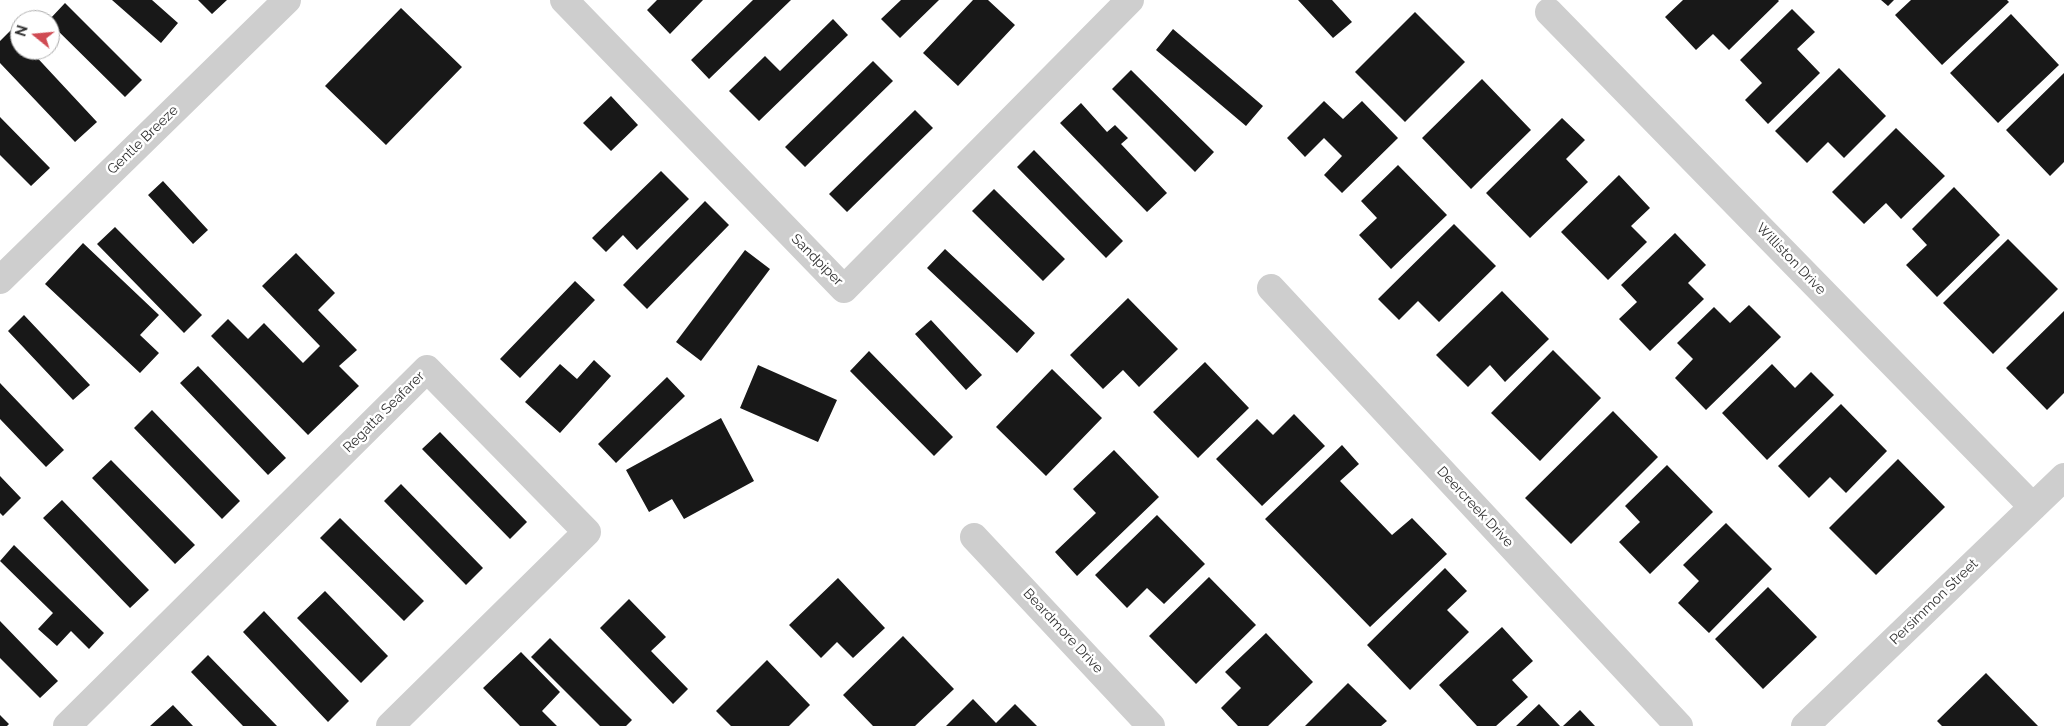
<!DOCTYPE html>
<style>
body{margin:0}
#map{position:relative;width:2064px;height:726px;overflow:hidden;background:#fff;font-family:Raleway,sans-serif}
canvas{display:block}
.north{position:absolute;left:10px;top:10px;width:50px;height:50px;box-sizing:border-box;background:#fff;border:1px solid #adadad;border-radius:50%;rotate:287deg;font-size:14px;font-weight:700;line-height:20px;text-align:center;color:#313131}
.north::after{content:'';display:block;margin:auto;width:18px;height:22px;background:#d04b53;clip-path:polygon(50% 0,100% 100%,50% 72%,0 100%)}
</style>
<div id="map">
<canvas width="2064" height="726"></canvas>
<div class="north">N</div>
</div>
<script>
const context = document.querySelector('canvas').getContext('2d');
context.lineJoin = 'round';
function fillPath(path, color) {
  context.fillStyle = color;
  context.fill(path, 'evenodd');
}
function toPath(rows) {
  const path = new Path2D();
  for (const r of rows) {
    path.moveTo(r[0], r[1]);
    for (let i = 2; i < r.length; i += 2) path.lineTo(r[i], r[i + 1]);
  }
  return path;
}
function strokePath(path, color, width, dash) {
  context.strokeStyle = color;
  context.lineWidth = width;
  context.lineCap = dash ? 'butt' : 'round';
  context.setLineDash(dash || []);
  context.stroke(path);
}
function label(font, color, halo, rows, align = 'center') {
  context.font = font + ' Raleway,sans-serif';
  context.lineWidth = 5;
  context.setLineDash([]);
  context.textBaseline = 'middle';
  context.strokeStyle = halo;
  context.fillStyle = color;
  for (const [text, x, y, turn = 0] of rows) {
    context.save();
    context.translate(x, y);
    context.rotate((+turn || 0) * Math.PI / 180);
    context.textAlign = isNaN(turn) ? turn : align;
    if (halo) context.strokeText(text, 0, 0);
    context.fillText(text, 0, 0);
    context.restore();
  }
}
fillPath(toPath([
 [112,0,152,0,178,23,161,43],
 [198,0,227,0,212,14],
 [657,0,703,0,670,34,647,10],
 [753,0,791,0,709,79,691,60],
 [901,0,939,0,900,38,881,19],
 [973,0,988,0,1015,25,958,86,923,53],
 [1298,0,1332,0,1352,22,1333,38],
 [1683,0,1778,0,1779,1,1729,50,1713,34,1696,50,1665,17],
 [1881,0,1894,0,1888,6],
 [1911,0,2007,0,2009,2,1942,65,1895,15],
 [65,3,142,80,125,97,50,23,49,20],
 [401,8,462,67,386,145,325,86],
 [1792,9,1815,32,1797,49,1820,73,1768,124,1745,100,1762,83,1740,60],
 [1415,12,1465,62,1405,122,1355,72],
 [2011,14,2059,65,1998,123,1950,73],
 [833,19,848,35,759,121,729,91,765,56,780,71],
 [1173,29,1263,106,1246,126,1156,50],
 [11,30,20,40,20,50,30,50,97,122,75,142,0,63,0,41],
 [873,61,893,81,805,167,785,147],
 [1839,68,1886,116,1844,158,1828,142,1807,163,1775,131],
 [1131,70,1214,152,1195,172,1112,89],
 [2064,73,2064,162,2050,176,2006,130],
 [1482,79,1531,130,1471,189,1422,138],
 [611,96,638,125,611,151,583,123],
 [1324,101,1343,119,1362,101,1398,138,1342,193,1324,175,1342,156,1324,138,1305,157,1287,138],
 [1081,103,1107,132,1115,125,1128,138,1121,144,1167,193,1147,212,1060,123],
 [915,110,933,128,847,212,829,194],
 [0,117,50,168,31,186,0,155],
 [1562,118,1585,140,1566,159,1588,182,1530,238,1486,193],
 [1896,128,1945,176,1901,219,1886,203,1864,224,1832,192],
 [1034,150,1123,241,1106,258,1017,167],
 [1398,165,1447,215,1391,269,1359,235,1377,218,1361,201],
 [661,171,689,199,637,250,623,235,606,252,592,238],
 [1619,175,1650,208,1631,226,1647,242,1608,280,1561,232],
 [163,181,208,230,193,244,148,195],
 [1954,187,2000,235,1937,297,1906,265,1927,245,1912,229],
 [994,189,1065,259,1043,281,972,211],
 [705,201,729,225,647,309,623,285],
 [1454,224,1496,266,1439,322,1418,301,1399,320,1378,299],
 [115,227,202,315,184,333,97,244],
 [1675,233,1706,265,1688,283,1704,299,1650,351,1619,319,1637,302,1621,285],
 [2008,239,2058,289,1993,354,1943,303],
 [83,243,159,315,140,335,159,353,140,373,45,284],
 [945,249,1035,333,1017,353,927,268],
 [745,250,770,269,701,361,676,342],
 [296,253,335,293,318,310,357,350,339,366,359,386,308,435,211,336,228,319,248,339,264,323,303,363,320,346,262,286],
 [575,281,595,300,520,378,500,359],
 [1502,291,1549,339,1505,382,1490,365,1468,387,1436,355],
 [1128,298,1178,349,1139,387,1123,370,1103,389,1070,355],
 [1749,305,1781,337,1706,410,1675,378,1693,359,1677,343,1714,307,1730,323],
 [2064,311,2064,393,2047,410,2006,368],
 [24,315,90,385,73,400,8,331],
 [931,320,982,375,966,390,915,334],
 [1553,350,1601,398,1540,461,1491,413],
 [869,351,953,437,934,456,850,371],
 [594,360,611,376,560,433,525,402,560,364,577,379],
 [1205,362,1249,408,1198,458,1153,412],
 [1772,364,1795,388,1811,372,1834,395,1767,460,1722,413],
 [758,365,837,400,818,442,740,408],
 [198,366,286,458,268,475,180,383],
 [1052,369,1102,418,1046,476,996,427],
 [667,377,685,396,616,463,598,444],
 [0,383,64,450,46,467,0,419],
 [1841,404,1887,451,1846,493,1830,477,1809,498,1778,466],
 [152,410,240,501,222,519,134,428],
 [1613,411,1658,457,1571,544,1525,498],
 [1294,414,1325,446,1262,506,1216,459,1257,419,1273,435],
 [721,418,754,481,684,519,672,499,649,512,626,470],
 [440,432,527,522,510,539,422,449],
 [1342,445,1359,464,1340,481,1392,535,1412,518,1447,554,1370,627,1265,519],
 [1114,450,1159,497,1077,576,1055,552,1096,513,1073,489],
 [1898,459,1945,507,1876,575,1829,528],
 [111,460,195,545,175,564,92,478],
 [1667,465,1713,512,1650,574,1619,542,1640,522,1625,506],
 [0,476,21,498,3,516,0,513],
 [401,484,483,568,466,585,384,501],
 [62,500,149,590,130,608,43,518],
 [1157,515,1205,564,1164,604,1147,588,1127,608,1095,575],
 [340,518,424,601,404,621,320,538],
 [1726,523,1772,569,1709,633,1678,603,1699,581,1683,565],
 [14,545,104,633,89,649,71,631,57,646,38,629,53,613,0,561],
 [1445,568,1467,591,1447,610,1469,632,1410,690,1367,645],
 [1209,577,1256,625,1196,684,1149,636],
 [838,578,885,628,853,658,837,642,821,658,789,625],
 [1768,587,1817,637,1763,689,1715,639],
 [325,591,388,656,361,683,297,618],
 [629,599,666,637,651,651,688,689,673,704,600,628],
 [264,611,349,701,328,722,243,632],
 [0,621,58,681,40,698,0,658],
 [1502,627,1533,661,1512,680,1528,697,1496,726,1477,726,1439,685],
 [1266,633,1313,682,1268,726,1238,726,1221,708,1241,688,1225,672],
 [903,636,954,689,915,726,873,726,843,695],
 [550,638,632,720,626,726,600,726,531,657],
 [521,652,560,692,542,711,557,726,520,726,483,688],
 [208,655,277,726,243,726,191,672],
 [767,660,810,705,789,726,731,726,716,711],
 [1986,673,2038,726,1942,726,1937,721],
 [1348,683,1387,721,1381,726,1305,726],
 [973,699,996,723,1015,704,1037,726,946,726],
 [1539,704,1560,726,1516,726],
 [173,705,193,726,150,726],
 [1580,710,1595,726,1563,726],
 [0,715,9,724,7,726,0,726]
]), '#181818');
strokePath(toPath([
 [564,0,844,289,1130,0],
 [1549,12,2033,507],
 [0,280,287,0],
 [1271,288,1679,726],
 [974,537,1151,726],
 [67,726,427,369,587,532,390,726],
 [1805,726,2064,477]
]), '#cecece', 28);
label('14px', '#313131', '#fff', [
 ["Gentle Breeze",143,140,-44],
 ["Williston Drive",1791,259,46],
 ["Sandpiper",817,260,45],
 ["Regatta Seafarer",384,412,-45],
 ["Deercreek Drive",1475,507,47],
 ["Persimmon Street",1934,602,-44],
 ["Beardmore Drive",1063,631,47]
]);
</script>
